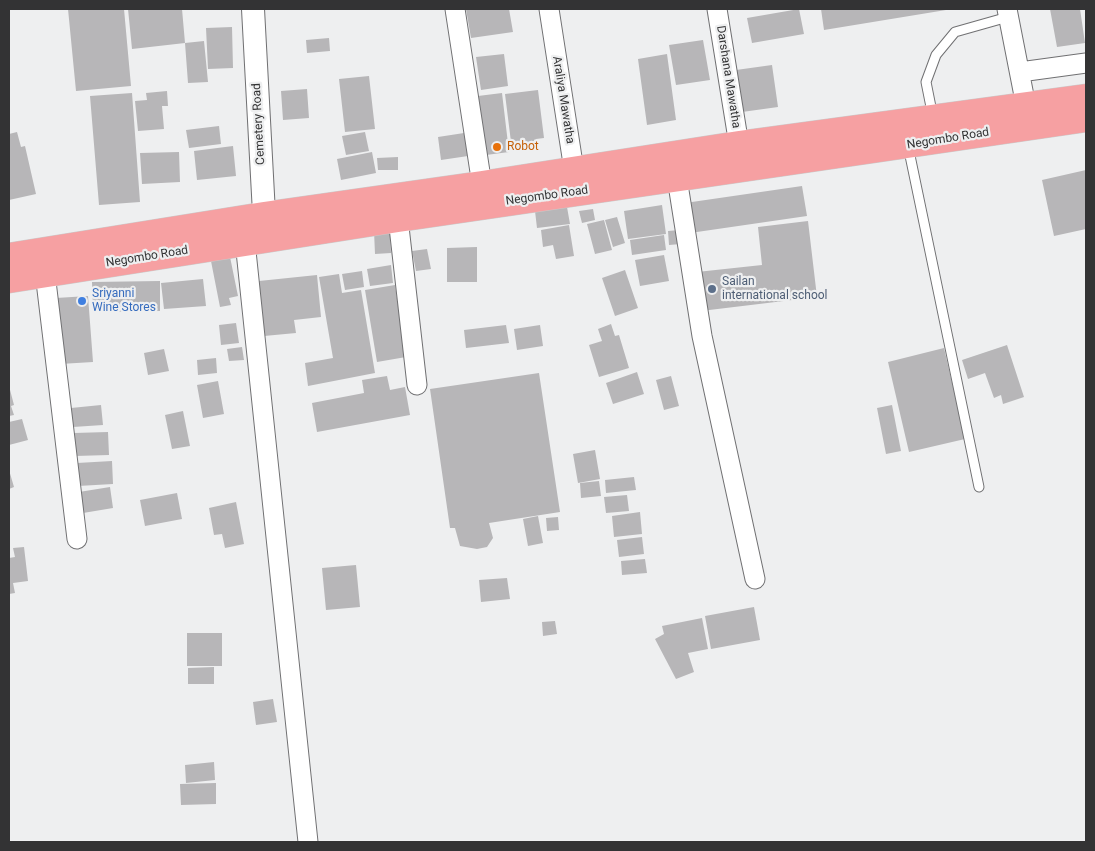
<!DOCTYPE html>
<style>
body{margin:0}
#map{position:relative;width:1095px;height:851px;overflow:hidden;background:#eeeff0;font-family:Roboto,sans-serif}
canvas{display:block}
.frame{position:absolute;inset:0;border:10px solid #333334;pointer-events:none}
</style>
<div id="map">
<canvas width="1095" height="851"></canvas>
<div class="frame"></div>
</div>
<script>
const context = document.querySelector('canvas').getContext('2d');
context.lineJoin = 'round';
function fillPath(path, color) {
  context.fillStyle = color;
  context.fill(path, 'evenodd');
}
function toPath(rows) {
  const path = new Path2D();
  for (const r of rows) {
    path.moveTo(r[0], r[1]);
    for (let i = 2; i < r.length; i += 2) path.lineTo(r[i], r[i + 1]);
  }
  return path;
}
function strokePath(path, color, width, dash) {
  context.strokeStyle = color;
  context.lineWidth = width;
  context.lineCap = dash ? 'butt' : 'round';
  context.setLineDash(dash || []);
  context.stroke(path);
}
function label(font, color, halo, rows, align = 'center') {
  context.font = font + ' Roboto,sans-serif';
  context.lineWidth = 4.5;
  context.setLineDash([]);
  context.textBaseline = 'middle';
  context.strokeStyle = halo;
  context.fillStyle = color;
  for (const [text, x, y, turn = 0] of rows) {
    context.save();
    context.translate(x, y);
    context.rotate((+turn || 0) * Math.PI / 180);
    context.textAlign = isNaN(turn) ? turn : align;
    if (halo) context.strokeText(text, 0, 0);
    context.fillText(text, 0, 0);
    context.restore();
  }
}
fillPath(toPath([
 [68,9,124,9,131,86,76,91],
 [128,9,182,9,185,43,132,49],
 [466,9,509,9,513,32,471,38],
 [799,9,804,34,752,43,747,18],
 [821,9,946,9,946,10,824,30],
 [1050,9,1080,9,1085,43,1057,47],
 [232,27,233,68,208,69,206,28],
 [329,38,330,51,307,53,306,40],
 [703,40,710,80,676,85,669,45],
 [204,41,208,82,188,83,185,43],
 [504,54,508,86,481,90,476,57],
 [667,54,676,120,647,125,638,59],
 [772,65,778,107,742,112,736,70],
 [369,76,375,129,345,132,339,79],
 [307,89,309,118,283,120,281,91],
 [538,90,544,138,536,139,537,147,512,150,505,94],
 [167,91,168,106,162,106,164,129,138,131,135,101,147,100,146,93],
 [132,93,140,202,99,205,90,96],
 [502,93,509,152,486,155,478,96],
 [219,126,221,144,189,148,186,130],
 [17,132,21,147,25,146,36,194,9,200,9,134],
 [365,132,369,151,346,155,342,136],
 [464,133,468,156,441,160,438,137],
 [233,146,236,176,197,180,194,151],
 [179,152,180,182,142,184,140,153],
 [372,152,376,173,341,180,337,159],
 [398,157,398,170,378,170,377,158],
 [1086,170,1086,229,1054,236,1042,180],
 [802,186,807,216,690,233,685,203],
 [662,205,666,234,628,239,624,211],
 [567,207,570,224,537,228,535,211],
 [593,209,595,220,582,223,579,211],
 [617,217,625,243,613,247,605,220],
 [604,220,612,250,595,254,587,224],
 [808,221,817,297,701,311,697,272,762,265,758,227],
 [569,225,574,256,556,259,553,245,543,247,541,230],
 [390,230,391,253,375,254,374,231],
 [680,230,681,244,669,245,668,231],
 [664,235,666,250,632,255,630,240],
 [477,247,477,282,447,282,447,248],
 [427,249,431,269,416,271,412,251],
 [229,252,238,296,229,298,231,305,220,307,210,256],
 [664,255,669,281,640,286,635,260],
 [391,265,393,283,370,286,367,269],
 [625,270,638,308,615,316,602,278],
 [362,271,364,287,345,290,342,274],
 [339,274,342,293,361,290,375,373,308,386,305,363,333,358,319,277],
 [317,275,321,317,294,320,296,333,264,336,259,281],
 [203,279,206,306,164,309,161,283],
 [160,281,160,311,93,312,92,282],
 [395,285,406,357,377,362,365,290],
 [88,296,93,362,60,364,56,298],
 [236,323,239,343,221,345,219,325],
 [611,324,615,336,619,335,629,368,599,377,589,345,602,341,598,329],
 [506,325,509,343,466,348,464,330],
 [540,325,543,346,517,350,514,329],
 [1007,345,1024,397,1003,404,1001,395,994,398,985,373,968,379,962,360],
 [242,347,244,360,229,361,227,349],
 [944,348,965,439,909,452,888,362],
 [164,349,169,371,148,375,144,353],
 [216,358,217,373,198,375,197,360],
 [637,372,644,394,613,404,606,383],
 [539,373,560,512,489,523,493,538,487,547,477,549,460,546,455,528,450,528,430,389],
 [387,376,390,390,405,387,410,415,317,432,312,403,364,393,362,380],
 [671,376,679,406,664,410,656,380],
 [218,381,224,414,203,418,197,385],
 [9,386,14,405,11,406,14,415,9,416],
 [101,405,103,425,73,427,71,408],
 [892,405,901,451,886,454,877,408],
 [183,411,190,446,172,449,165,415],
 [22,419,28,440,9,445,9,422],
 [108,432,109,455,75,456,74,433],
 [595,450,600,479,578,483,573,454],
 [112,461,113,484,78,486,77,463],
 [9,470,14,487,9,489],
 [634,477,636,490,606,493,605,480],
 [599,481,601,496,581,498,580,483],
 [110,487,113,508,83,513,79,492],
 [177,493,182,519,145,526,140,500],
 [627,495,629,511,606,513,604,497],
 [236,502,244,544,225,548,222,534,214,535,209,508],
 [640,512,642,534,614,537,612,516],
 [538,516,543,543,528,546,523,519],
 [558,517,559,530,547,531,546,518],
 [642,537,644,554,619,557,617,540],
 [24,547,28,581,13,583,15,593,9,594,9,558,15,557,13,548],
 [645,559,647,573,622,575,621,561],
 [356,565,360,607,326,610,322,568],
 [507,578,510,599,481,602,479,580],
 [754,607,760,640,711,649,705,616],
 [702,618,708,649,688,653,694,672,676,679,655,639,664,634,662,626],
 [555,621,557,634,543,636,542,622],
 [187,633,222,633,222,666,187,666],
 [214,667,214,684,188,684,188,668],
 [273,699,277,722,256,725,253,702],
 [214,762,215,780,186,783,185,765],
 [216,783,216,804,181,805,180,784]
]), '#b7b6b8');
const service = toPath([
 [933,117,926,82,936,55,955,32,1008,17],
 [908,146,979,487]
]);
const minor = toPath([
 [455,9,482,185],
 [549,9,576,183],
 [717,9,739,145],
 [1007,9,1026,106],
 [1020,72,1086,63],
 [677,178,702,336,755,579],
 [398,218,417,385],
 [244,232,308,842],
 [45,273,77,539]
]);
const tertiary = toPath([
 [253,9,265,232]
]);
const trunk = toPath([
 [9,257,264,216,482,185,739,145,1086,98],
 [9,279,398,218,1086,118]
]);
strokePath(service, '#707072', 11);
strokePath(minor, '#707072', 21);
strokePath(tertiary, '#707072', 24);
strokePath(trunk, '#cacaca', 29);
strokePath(service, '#fff', 9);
strokePath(minor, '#fff', 19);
strokePath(tertiary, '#fff', 22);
strokePath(trunk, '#f6a0a2', 28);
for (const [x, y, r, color] of [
 [497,147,5,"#e8710a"],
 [712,289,5,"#5c6f8a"],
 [82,301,5,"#3f7fe0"]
]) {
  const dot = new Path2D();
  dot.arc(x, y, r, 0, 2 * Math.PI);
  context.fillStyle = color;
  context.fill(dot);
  strokePath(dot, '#eeeff0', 2);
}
label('12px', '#333334', '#eeeff0', [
 ["Darshana Mawatha",728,77,81],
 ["Araliya Mawatha",563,100,81],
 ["Cemetery Road",259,124,-93],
 ["Negombo Road",948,139,-9],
 ["Negombo Road",547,196,-8],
 ["Negombo Road",147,257,-9]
]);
label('12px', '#c56008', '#eeeff0', [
 ["Robot",507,147]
], 'left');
label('12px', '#4e5e75', '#eeeff0', [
 ["Sailan",722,282],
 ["international school",722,296]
], 'left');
label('12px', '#366cbe', '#eeeff0', [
 ["Sriyanni",92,294],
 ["Wine Stores",92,308]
], 'left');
</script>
